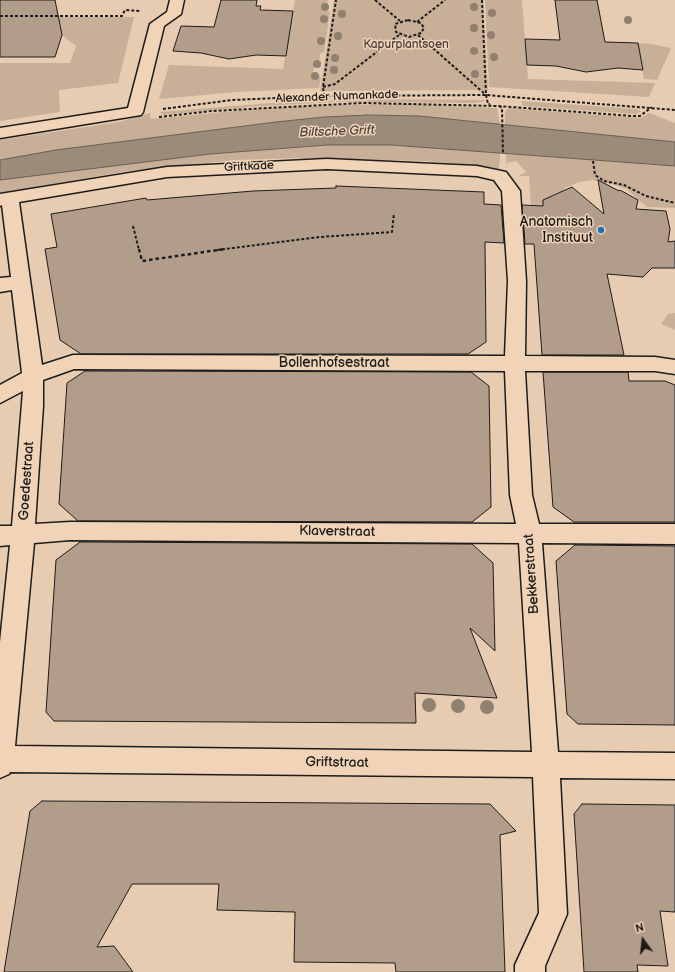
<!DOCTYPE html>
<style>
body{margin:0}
#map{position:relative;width:675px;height:972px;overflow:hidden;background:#e8ccb1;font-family:"Balsamiq Sans",sans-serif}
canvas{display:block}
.north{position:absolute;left:623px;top:920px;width:40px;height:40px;-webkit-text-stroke:3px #f1d3b7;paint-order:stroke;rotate:345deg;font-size:11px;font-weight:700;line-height:16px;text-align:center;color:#1c1c1c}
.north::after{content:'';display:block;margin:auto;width:14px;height:18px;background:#1c1c1c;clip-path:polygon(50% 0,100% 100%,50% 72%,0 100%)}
</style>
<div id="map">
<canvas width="675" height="972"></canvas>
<div class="north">N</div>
</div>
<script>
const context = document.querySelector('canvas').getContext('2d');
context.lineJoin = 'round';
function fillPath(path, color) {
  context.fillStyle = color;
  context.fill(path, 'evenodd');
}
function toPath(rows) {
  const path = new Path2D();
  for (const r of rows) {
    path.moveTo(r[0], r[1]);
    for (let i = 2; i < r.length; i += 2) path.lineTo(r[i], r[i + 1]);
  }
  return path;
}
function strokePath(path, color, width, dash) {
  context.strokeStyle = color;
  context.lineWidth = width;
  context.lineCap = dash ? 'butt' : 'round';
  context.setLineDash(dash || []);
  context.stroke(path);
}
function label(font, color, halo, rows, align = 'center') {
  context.font = font + ' "Balsamiq Sans",sans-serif';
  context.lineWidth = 3;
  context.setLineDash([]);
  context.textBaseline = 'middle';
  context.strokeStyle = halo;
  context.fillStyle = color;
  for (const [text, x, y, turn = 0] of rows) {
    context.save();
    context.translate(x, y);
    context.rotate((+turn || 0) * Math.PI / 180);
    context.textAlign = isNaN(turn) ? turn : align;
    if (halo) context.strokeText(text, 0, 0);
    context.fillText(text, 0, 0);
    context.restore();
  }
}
fillPath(toPath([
 [295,0,328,0,326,10,330,12,324,52,320,54,320,59,316,61,313,72,321,77,319,88,237,92,159,99,169,65,283,69],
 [334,0,483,0,488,90,320,91],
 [485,0,522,0,528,79,655,83,649,97,489,87],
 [0,17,134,17,118,83,59,90,60,112,0,121,0,63,70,63,76,46,62,35,0,34],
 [637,43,651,44,671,48,657,80,644,79],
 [371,99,484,100,485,101,476,103,333,102,248,107,163,115,160,112,271,103],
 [521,101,636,109,641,111,637,114,524,106,522,105],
 [405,104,497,108,500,124,419,116,368,115,324,117,151,138,0,160,0,140,119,122,150,113,151,119,244,110,341,105],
 [509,108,641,118,649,113,675,123,675,142,505,125,505,113,506,110],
 [327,145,391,145,500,153,500,163,499,163,499,170,475,165,424,161,297,158,234,160,122,172,0,193,0,180,40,174,210,154],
 [506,154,675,166,675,208,647,207,626,189,615,185,592,180,580,182,565,188,558,198,558,206,531,205,529,176,518,176,526,172,516,161,506,163],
 [675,313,675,330,661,324,668,314]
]), '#c7af98');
const water = toPath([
 [368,115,419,116,675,142,675,166,391,145,327,145,210,154,0,180,0,160,56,150,276,122,324,117,368,115]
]);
fillPath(water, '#9d8b79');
strokePath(water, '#695f54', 1);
const building = toPath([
 [0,0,55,0,62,35,55,57,0,57,0,0],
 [221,0,257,0,256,6,261,6,260,10,293,11,286,56,256,55,229,59,201,53,173,51,181,26,214,27,221,0],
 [555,0,597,0,605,42,638,43,643,70,618,68,586,72,556,66,527,65,525,39,560,40,555,0],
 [598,180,619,191,620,190,638,200,636,209,666,211,670,229,668,242,675,241,675,268,652,268,643,277,607,274,624,355,542,355,534,244,525,244,522,205,543,206,543,200,572,187,604,214,598,180],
 [336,186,484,192,484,204,501,205,504,243,485,242,486,342,468,354,81,354,60,340,45,249,57,247,51,214,146,198,147,200,253,191,336,188,336,186],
 [85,371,471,372,489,386,491,507,472,522,78,521,59,504,67,383,85,371],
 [543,372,628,372,629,381,665,381,675,385,675,522,574,522,553,507,543,372],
 [80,542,472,544,493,563,495,651,470,628,497,698,415,693,416,723,54,721,46,712,56,560,80,542],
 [575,545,675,546,675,725,578,724,567,714,556,561,575,545],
 [42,801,490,804,516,831,500,835,505,972,396,972,395,963,294,962,295,912,217,910,219,884,132,884,97,947,114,946,133,972,4,972,30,811,42,801],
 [582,804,675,805,675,912,660,911,668,966,637,965,638,972,584,972,574,814,582,804]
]);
fillPath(building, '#b29d8a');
strokePath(building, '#1c1c1c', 1);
const minor = toPath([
 [170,0,184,0,181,14,164,26,143,112,141,115,0,138,0,128,128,108,150,24,167,12,170,0],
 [327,159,477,166,506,172,520,191,526,281,525,356,655,357,675,360,675,374,655,371,525,371,532,495,539,524,675,524,675,544,542,543,558,752,675,753,675,779,560,778,567,914,545,966,545,972,515,972,515,965,539,913,533,777,10,772,9,774,0,778,0,642,10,545,0,546,0,526,12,526,23,391,0,403,0,385,22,373,12,290,0,292,0,278,11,277,2,205,0,206,0,194,167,167,327,159],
 [327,169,477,176,494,180,502,191,508,281,505,356,73,355,42,365,19,202,167,177,327,169],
 [74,369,505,371,510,495,516,524,70,522,35,524,43,406,43,380,74,369],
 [70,540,519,543,532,752,15,746,34,543,70,540]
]);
strokePath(minor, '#1c1c1c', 3);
strokePath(toPath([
 [375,0,400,21],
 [482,0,486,95,488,104,490,104],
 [0,16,122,16,125,10,140,11],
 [408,20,421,23,424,28,421,33,409,37,396,32,395,24,408,20],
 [417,22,445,0],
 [418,35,486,95],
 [323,87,335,84,399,35],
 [324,96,323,87,336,0],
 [499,106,502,108,503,154],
 [163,109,232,100,324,96,486,95,675,110],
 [159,117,212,111,363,103,498,106,632,116,640,116,652,107],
 [593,161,595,175,604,181,624,185,646,196,675,203],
 [133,226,139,250],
 [217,250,320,237,392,232,394,213]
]), '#1c1c1c', 2, [3, 2]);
strokePath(toPath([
 [139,249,142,261,225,249]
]), '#1c1c1c', 2.5, [3.5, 3]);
fillPath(minor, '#f1d3b7');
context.fillStyle = '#8f8070';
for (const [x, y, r] of [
 [325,7,4],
 [474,7,4],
 [492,13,4],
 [342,14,4],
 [324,19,4],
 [628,20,4],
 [474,28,4],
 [491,35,4],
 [338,36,4],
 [321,41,4],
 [474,51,4],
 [494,57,4],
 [335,58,4],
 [317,64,4],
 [334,70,4],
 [475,74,4],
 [315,76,4],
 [429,705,7],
 [458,706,7],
 [487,707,7]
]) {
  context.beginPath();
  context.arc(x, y, r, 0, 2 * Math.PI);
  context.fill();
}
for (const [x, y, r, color] of [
 [601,230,4,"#1f6fb2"]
]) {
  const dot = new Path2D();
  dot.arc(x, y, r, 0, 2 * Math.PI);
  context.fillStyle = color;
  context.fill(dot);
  strokePath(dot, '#f1d3b7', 1.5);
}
label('12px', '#47413b', '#f1d3b7', [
 ["Kapurplantsoen",406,45]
]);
label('12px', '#1c1c1c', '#f1d3b7', [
 ["Alexander Numankade",337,97,-2],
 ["Griftkade",249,167,-3]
]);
label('italic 13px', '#49433d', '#f1d3b7', [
 ["Biltsche Grift",337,132,-2]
]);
label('14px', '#1c1c1c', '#f1d3b7', [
 ["Anatomisch",593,222],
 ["Instituut",593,238]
], 'right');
label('14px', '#1c1c1c', '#f1d3b7', [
 ["Bollenhofsestraat",334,363],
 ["Goedestraat",27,481,-86],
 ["Klaverstraat",337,532,1],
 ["Bekkerstraat",532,574,-94],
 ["Griftstraat",337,763,1]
]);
</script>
